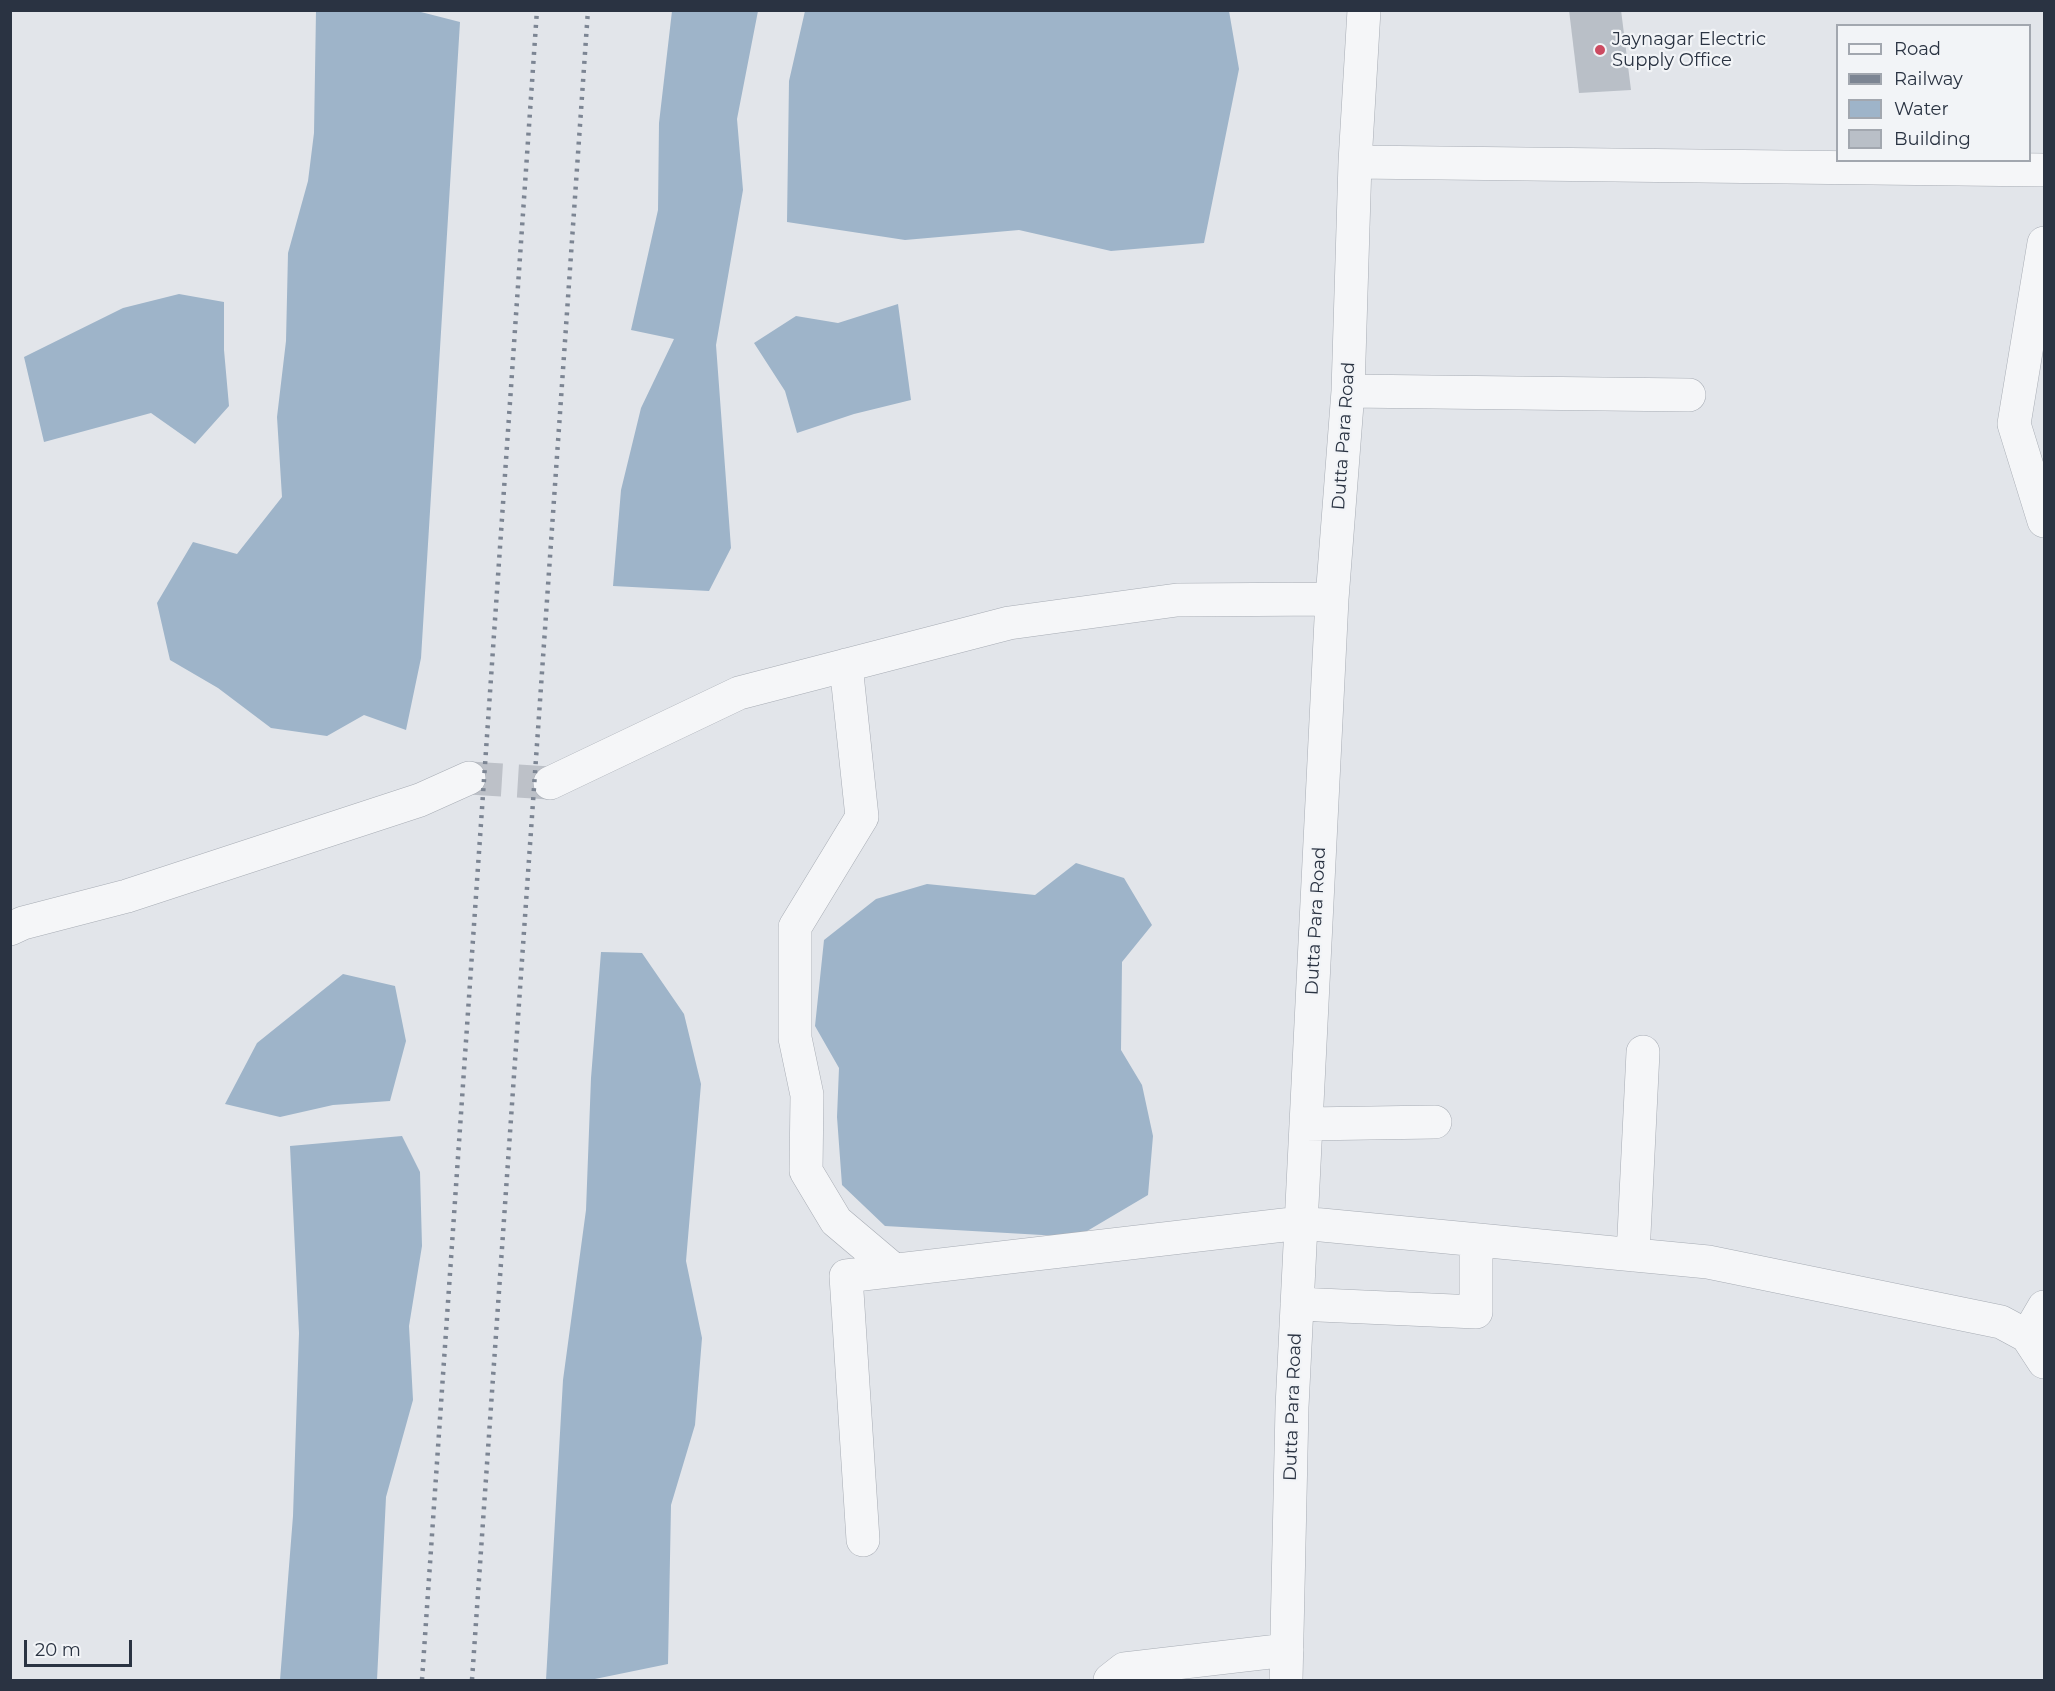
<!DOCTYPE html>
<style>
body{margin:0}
#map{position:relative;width:2055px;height:1691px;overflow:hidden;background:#e2e5ea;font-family:Montserrat,sans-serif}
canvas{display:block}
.frame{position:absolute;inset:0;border:12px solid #2a3342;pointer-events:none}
.legend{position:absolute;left:1836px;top:24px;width:195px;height:138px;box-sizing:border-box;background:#f2f4f7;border:2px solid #a2a7af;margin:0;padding:8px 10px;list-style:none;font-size:18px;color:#2a3342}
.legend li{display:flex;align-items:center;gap:12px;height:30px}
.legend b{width:30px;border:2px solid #a2a7af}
.scale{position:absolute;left:24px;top:1640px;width:108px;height:27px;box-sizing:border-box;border:3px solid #2a3342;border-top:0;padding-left:8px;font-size:18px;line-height:21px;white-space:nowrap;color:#2a3342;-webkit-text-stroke:4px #f2f4f7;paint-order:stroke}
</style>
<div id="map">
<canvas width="2055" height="1691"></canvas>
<div class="frame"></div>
<ul class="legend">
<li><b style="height:8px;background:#f5f6f8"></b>Road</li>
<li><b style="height:8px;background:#7c8593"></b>Railway</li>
<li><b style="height:16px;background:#9eb4c9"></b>Water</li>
<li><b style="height:16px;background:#b9bfc7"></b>Building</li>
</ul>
<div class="scale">20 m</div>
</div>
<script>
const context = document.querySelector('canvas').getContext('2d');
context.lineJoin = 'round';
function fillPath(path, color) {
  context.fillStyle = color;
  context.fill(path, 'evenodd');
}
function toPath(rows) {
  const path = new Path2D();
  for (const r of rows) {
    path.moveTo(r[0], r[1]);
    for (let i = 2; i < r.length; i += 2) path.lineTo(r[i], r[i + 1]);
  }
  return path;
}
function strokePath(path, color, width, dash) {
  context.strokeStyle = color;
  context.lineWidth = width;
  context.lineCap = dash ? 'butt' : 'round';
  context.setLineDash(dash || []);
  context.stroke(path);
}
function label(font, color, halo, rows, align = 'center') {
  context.font = font + ' Montserrat,sans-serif';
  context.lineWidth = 4.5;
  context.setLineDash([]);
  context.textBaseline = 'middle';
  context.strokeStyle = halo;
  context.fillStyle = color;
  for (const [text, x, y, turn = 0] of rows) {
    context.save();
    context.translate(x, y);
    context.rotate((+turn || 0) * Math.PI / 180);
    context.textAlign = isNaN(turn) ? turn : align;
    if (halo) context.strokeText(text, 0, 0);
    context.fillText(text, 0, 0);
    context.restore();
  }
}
fillPath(toPath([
 [316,11,417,11,460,22,421,658,406,730,364,715,327,736,271,728,218,688,170,660,157,603,193,542,237,554,282,497,277,417,286,341,288,253,308,181,314,133],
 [672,11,758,11,737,119,743,190,716,345,731,548,709,591,613,586,621,490,641,408,674,339,631,330,658,210,659,123],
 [805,11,1229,11,1239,69,1204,243,1111,251,1019,230,905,240,787,222,789,81],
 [179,294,224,302,224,350,229,406,195,444,151,413,44,442,24,357,123,308],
 [898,304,911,400,854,414,797,433,785,391,754,343,796,316,838,323],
 [1076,863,1124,878,1152,925,1122,962,1121,1050,1142,1085,1153,1136,1148,1195,1077,1237,885,1226,842,1185,837,1117,839,1068,815,1026,824,940,876,899,927,884,1035,895],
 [601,952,642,953,684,1014,701,1084,686,1261,702,1338,695,1425,671,1505,668,1664,590,1680,546,1680,563,1380,586,1210,591,1078],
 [343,974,395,986,406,1041,390,1101,333,1105,280,1117,225,1104,257,1043],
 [402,1136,420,1172,422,1246,409,1326,413,1400,386,1497,377,1680,280,1680,293,1516,299,1333,290,1146]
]), '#9eb4c9');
fillPath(toPath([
 [1569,10,1621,10,1631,90,1579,93]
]), '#b9bfc7');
strokePath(toPath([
 [469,778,550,783]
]), '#bdc1c8', 33, [33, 16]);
const street = toPath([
 [1355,162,2044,170],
 [2044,243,2014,424,2044,521],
 [1348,391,1689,395],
 [846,665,862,817,795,927,795,1038,807,1095,806,1171,836,1221,894,1270],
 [550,783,739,693,1009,623,1177,600,1332,599],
 [10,929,23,923,127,896,420,800,469,778],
 [1306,1124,1435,1122],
 [1633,1255,1643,1052],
 [1297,1304,1476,1312,1476,1240],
 [2027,1336,2044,1307],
 [863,1540,846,1276,1301,1223,1708,1262,2001,1322,2027,1336,2044,1362],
 [1110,1680,1124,1669,1287,1650],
 [1286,1680,1292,1407,1332,599,1348,391,1355,162,1364,10]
]);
strokePath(street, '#a7acb4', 34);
strokePath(street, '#f5f6f8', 33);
strokePath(toPath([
 [422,1680,537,10],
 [472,1680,588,10]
]), '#7c8593', 4.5, [3, 6]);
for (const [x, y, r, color] of [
 [1600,50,6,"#cc4b61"]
]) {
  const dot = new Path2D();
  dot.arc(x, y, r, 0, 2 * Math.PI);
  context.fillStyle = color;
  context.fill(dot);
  strokePath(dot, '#f2f4f7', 2);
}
label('18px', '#2a3342', '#f2f4f7', [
 ["Jaynagar Electric",1612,40],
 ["Supply Office",1612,61]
], 'left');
label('18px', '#2a3342', '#f2f4f7', [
 ["Dutta Para Road",1344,436,-86],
 ["Dutta Para Road",1316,921,-87],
 ["Dutta Para Road",1293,1407,-88]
]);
</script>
